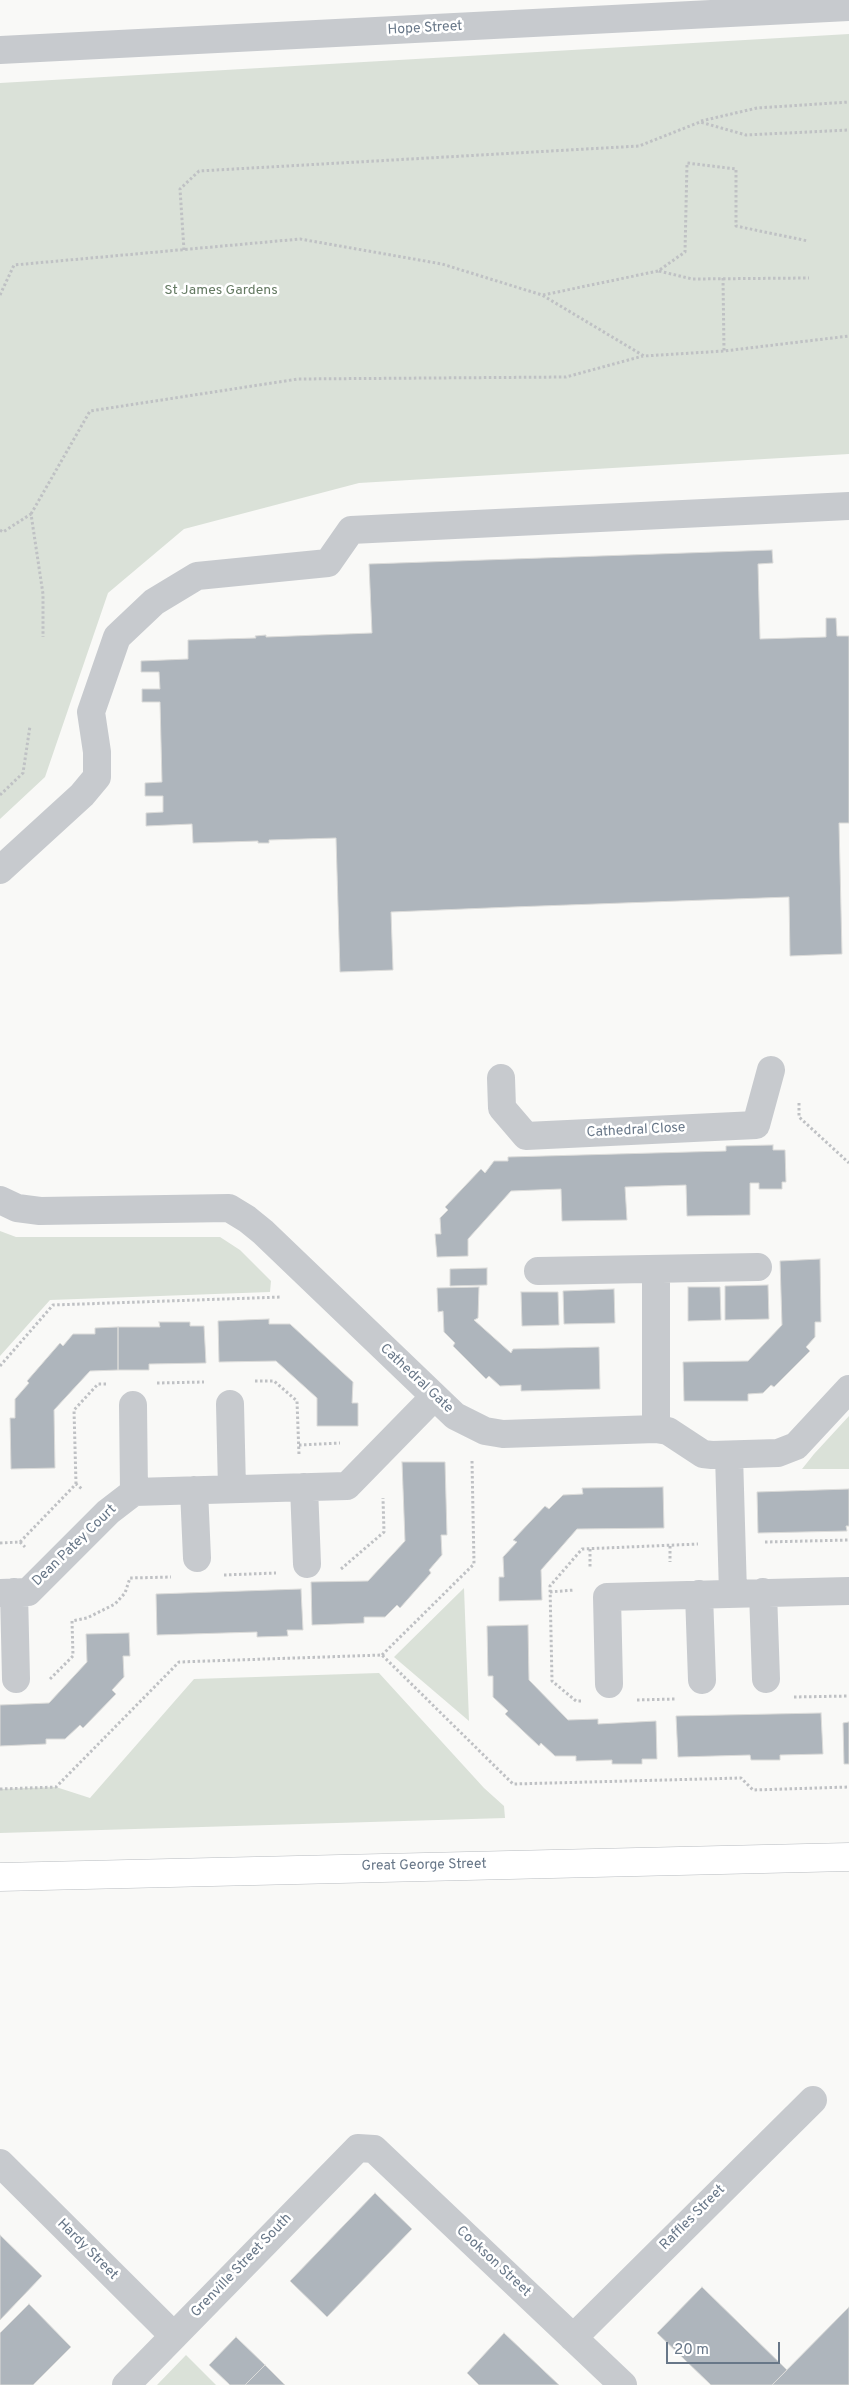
<!DOCTYPE html>
<style>
body{margin:0}
#map{position:relative;width:849px;height:2385px;overflow:hidden;background:#f9f9f7;font-family:Overpass,sans-serif}
canvas{display:block}
.scale{position:absolute;left:666px;top:2342px;width:114px;height:22px;box-sizing:border-box;border:2px solid #687788;border-top:0;padding-left:6px;font-size:15px;line-height:18px;white-space:nowrap;color:#687788;-webkit-text-stroke:4px #fff;paint-order:stroke}
</style>
<div id="map">
<canvas width="849" height="2385"></canvas>
<div class="scale">20 m</div>
</div>
<script>
const context = document.querySelector('canvas').getContext('2d');
context.lineJoin = 'round';
function fillPath(path, color) {
  context.fillStyle = color;
  context.fill(path, 'evenodd');
}
function toPath(rows) {
  const path = new Path2D();
  for (const r of rows) {
    path.moveTo(r[0], r[1]);
    for (let i = 2; i < r.length; i += 2) path.lineTo(r[i], r[i + 1]);
  }
  return path;
}
function strokePath(path, color, width, dash) {
  context.strokeStyle = color;
  context.lineWidth = width;
  context.lineCap = dash ? 'butt' : 'round';
  context.setLineDash(dash || []);
  context.stroke(path);
}
function label(font, color, halo, rows, align = 'center') {
  context.font = font + ' Overpass,sans-serif';
  context.lineWidth = 5;
  context.setLineDash([]);
  context.textBaseline = 'middle';
  context.strokeStyle = halo;
  context.fillStyle = color;
  for (const [text, x, y, turn = 0] of rows) {
    context.save();
    context.translate(x, y);
    context.rotate((+turn || 0) * Math.PI / 180);
    context.textAlign = isNaN(turn) ? turn : align;
    if (halo) context.strokeText(text, 0, 0);
    context.fillText(text, 0, 0);
    context.restore();
  }
}
fillPath(toPath([
 [849,34,849,454,359,483,184,529,108,593,45,777,0,819,0,83],
 [0,1231,16,1237,220,1237,240,1250,271,1281,270,1292,50,1300,0,1356],
 [849,1416,849,1469,802,1469,814,1454],
 [464,1588,469,1721,394,1657],
 [379,1673,484,1788,504,1806,505,1818,0,1833,0,1789,56,1787,90,1798,194,1679],
 [186,2355,216,2385,157,2385]
]), '#dae1d8');
const building = toPath([
 [772,550,773,563,758,564,760,639,826,637,826,618,836,618,837,636,849,636,849,823,839,823,842,954,790,956,789,897,512,907,391,912,393,970,340,972,336,838,269,840,269,843,258,843,258,841,193,843,192,824,146,826,146,813,163,812,163,796,145,796,145,783,162,782,160,702,142,702,142,689,160,689,159,672,141,672,141,661,188,659,188,640,256,638,255,636,266,635,266,637,372,633,369,564,772,550],
 [773,1145,773,1150,785,1150,786,1182,782,1182,782,1189,759,1189,759,1183,750,1183,750,1215,687,1216,686,1185,625,1187,627,1220,562,1221,561,1189,511,1191,468,1239,468,1256,437,1257,435,1234,441,1234,440,1218,448,1210,445,1207,481,1169,485,1173,494,1161,508,1161,508,1157,726,1151,726,1146,773,1145],
 [820,1259,821,1322,815,1322,815,1337,806,1347,810,1351,774,1387,771,1385,763,1393,748,1394,748,1401,684,1401,683,1362,748,1361,782,1325,780,1261,820,1259],
 [487,1268,487,1285,450,1286,450,1269,487,1268],
 [768,1285,769,1319,725,1320,725,1286,768,1285],
 [479,1287,478,1318,474,1320,511,1353,513,1349,599,1347,600,1389,521,1391,521,1385,500,1386,489,1376,486,1379,453,1346,455,1343,444,1332,443,1311,438,1312,437,1288,479,1287],
 [688,1287,720,1287,721,1320,688,1321,688,1287],
 [614,1289,615,1323,564,1324,563,1291,614,1289],
 [521,1292,558,1292,559,1325,522,1326,521,1292],
 [269,1319,269,1324,290,1324,353,1382,352,1403,358,1403,358,1426,317,1426,317,1398,276,1361,219,1362,218,1321,269,1319],
 [159,1322,190,1322,190,1326,204,1326,206,1363,149,1364,149,1370,118,1370,118,1327,160,1327,159,1322],
 [118,1327,118,1370,90,1371,54,1410,55,1468,11,1469,10,1418,15,1418,15,1399,29,1383,27,1381,60,1343,63,1346,73,1334,95,1334,95,1328,118,1327],
 [402,1462,445,1462,447,1535,441,1535,442,1555,429,1570,431,1573,400,1608,397,1605,385,1617,364,1617,364,1623,312,1625,311,1582,368,1581,405,1541,402,1462],
 [663,1487,664,1528,577,1529,541,1570,542,1600,499,1601,499,1577,504,1577,503,1557,517,1542,513,1540,545,1506,549,1509,563,1495,583,1494,582,1488,663,1487],
 [849,1489,849,1526,846,1526,847,1531,758,1533,757,1492,849,1489],
 [301,1589,303,1630,287,1630,288,1636,257,1637,257,1632,157,1635,156,1594,301,1589],
 [528,1625,529,1680,568,1720,598,1719,598,1724,656,1721,657,1759,642,1759,642,1764,612,1764,612,1760,576,1761,576,1756,555,1756,541,1743,539,1746,505,1714,508,1711,493,1697,493,1676,488,1676,487,1626,528,1625],
 [129,1633,130,1656,123,1656,124,1677,112,1690,116,1694,83,1728,80,1725,65,1739,46,1739,46,1744,0,1746,0,1705,49,1703,87,1662,86,1634,129,1633],
 [821,1713,823,1754,780,1755,780,1760,751,1760,750,1755,678,1757,676,1716,821,1713],
 [849,1722,849,1764,844,1764,843,1723,849,1722],
 [375,2193,412,2229,327,2317,290,2281,375,2193],
 [0,2235,42,2276,0,2320,0,2235],
 [702,2287,787,2370,772,2385,711,2385,657,2333,702,2287],
 [29,2304,71,2347,33,2385,0,2385,0,2333,29,2304],
 [849,2307,849,2385,772,2385,849,2307],
 [504,2333,559,2385,479,2385,467,2373,504,2333],
 [236,2337,265,2365,245,2385,230,2385,209,2365,236,2337],
 [265,2365,285,2385,245,2385,265,2365]
]);
fillPath(building, '#aeb5bc');
strokePath(building, '#dbdbd9', 1);
const major = toPath([
 [0,1877,849,1857]
]);
strokePath(major, '#b8bcc0', 29);
strokePath(toPath([
 [701,121,757,108,849,102],
 [184,250,180,189,199,171,639,146,700,122,746,135,849,130],
 [659,271,692,279,809,278],
 [723,278,724,351],
 [0,295,14,265,300,239,442,264,542,295,644,356,724,351,849,336],
 [543,295,658,271,685,252,687,163,736,169,736,226,808,241],
 [31,514,90,411,298,379,566,377,643,356],
 [0,530,3,532,31,514,43,594,43,637],
 [0,795,23,773,30,726],
 [799,1103,799,1117,849,1163],
 [0,1366,53,1305,282,1297],
 [255,1381,274,1381,297,1401,299,1455],
 [157,1383,204,1382],
 [299,1445,340,1443],
 [76,1484,74,1410,98,1384,106,1384],
 [20,1542,76,1484,82,1489],
 [765,1542,849,1540],
 [0,1543,20,1542,25,1547],
 [670,1546,670,1562],
 [590,1549,590,1569],
 [341,1569,384,1532,383,1498],
 [224,1575,276,1573],
 [550,1592,574,1590],
 [382,1655,474,1564,472,1461],
 [50,1679,73,1656,72,1621,87,1618,115,1604,125,1593,130,1578,171,1577],
 [794,1697,849,1696],
 [637,1700,676,1699],
 [581,1701,576,1701,552,1681,550,1586,582,1549,698,1544],
 [0,1789,56,1787,179,1662,382,1655,513,1784,741,1778,753,1790,849,1787]
]), '#bfc1c4', 3, [2.5, 2.5]);
strokePath(toPath([
 [0,50,849,7],
 [0,870,82,795,97,777,97,752,91,712,117,637,154,602,197,576,328,563,351,530,849,506],
 [501,1078,502,1108,526,1136,756,1125,771,1070],
 [0,1200,17,1208,40,1211,229,1208,247,1219,263,1232,455,1416,485,1431,503,1434,656,1429,668,1431,703,1454,712,1455,778,1453,796,1446,849,1389],
 [656,1270,656,1429],
 [538,1271,758,1267],
 [230,1404,232,1489],
 [133,1405,134,1492],
 [729,1455,733,1593],
 [304,1487,307,1564],
 [194,1490,197,1558],
 [14,1592,16,1679],
 [763,1592,766,1679],
 [0,1593,28,1592,108,1512,134,1492,347,1486,434,1397],
 [699,1594,702,1680],
 [609,1684,607,1597,849,1591],
 [0,2163,174,2336],
 [573,2338,813,2100],
 [126,2385,358,2148,374,2149,623,2385]
]), '#c7cace', 28);
strokePath(major, '#fff', 28);
label('14px', '#687788', '#fff', [
 ["Hope Street",425,29,-3],
 ["Cathedral Close",636,1131,-3],
 ["Cathedral Gate",416,1379,43],
 ["Dean Patey Court",75,1546,-44],
 ["Great George Street",424,1866,-1],
 ["Raffles Street",693,2218,-45],
 ["Hardy Street",87,2250,45],
 ["Cookson Street",493,2262,43],
 ["Grenville Street South",242,2266,-46]
]);
label('14px', '#657a63', '#fff', [
 ["St James Gardens",221,291]
]);
</script>
